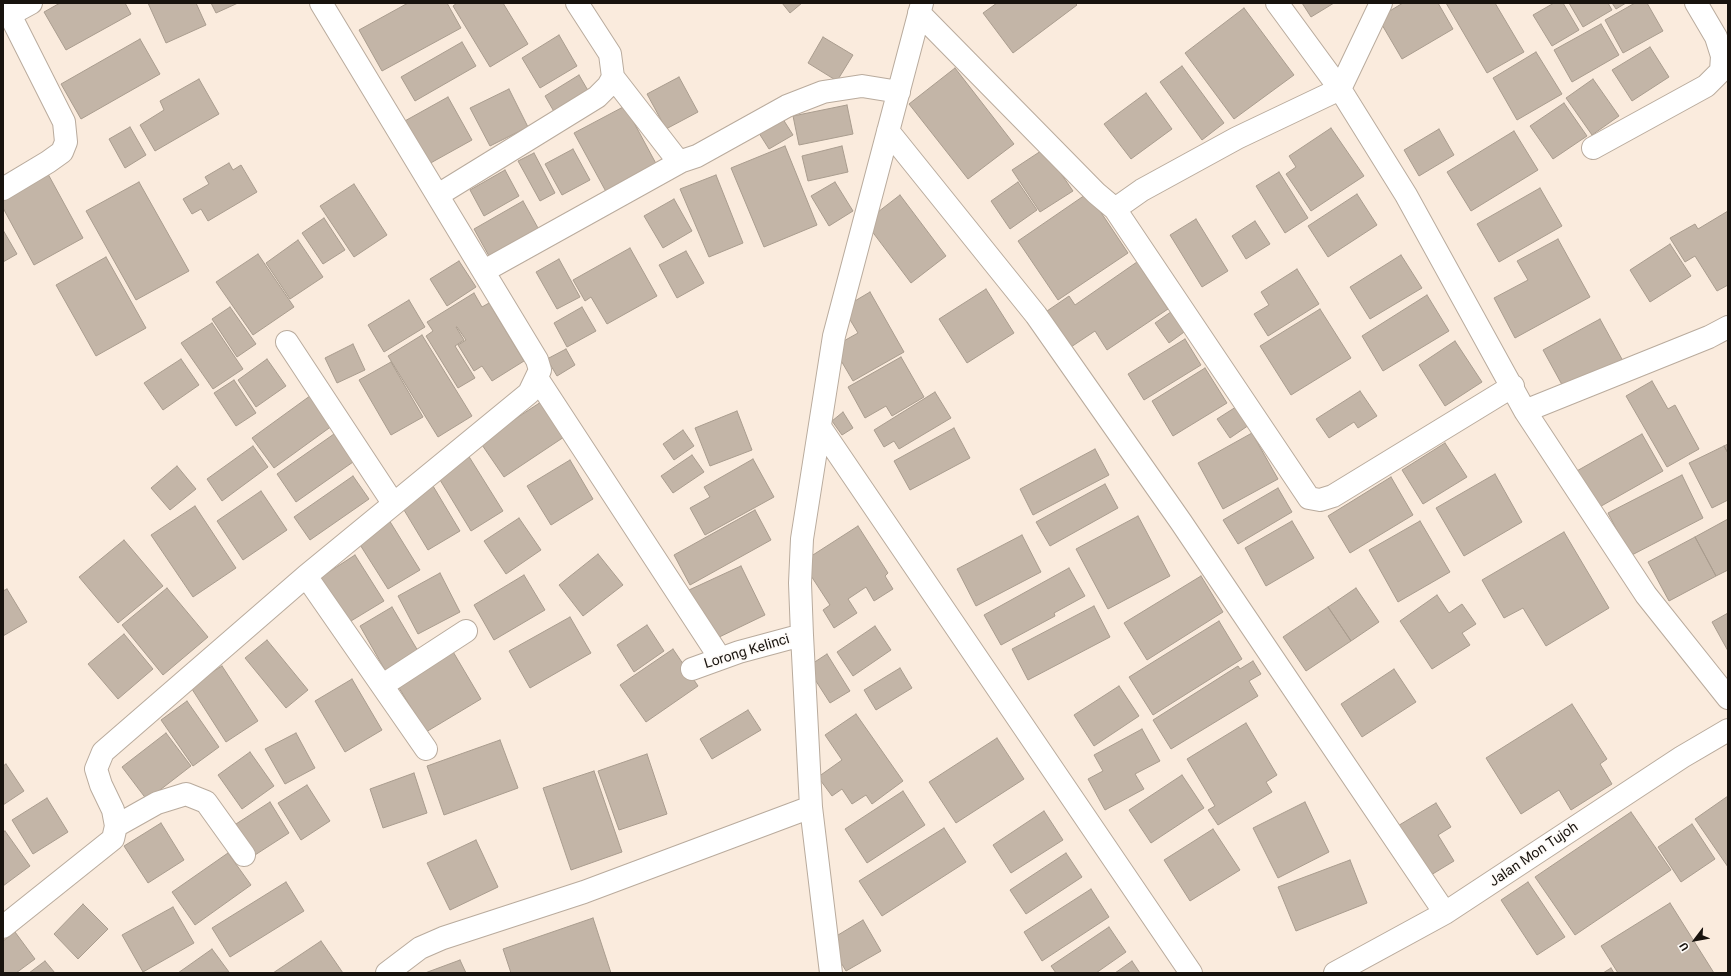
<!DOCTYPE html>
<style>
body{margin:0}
#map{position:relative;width:1731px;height:976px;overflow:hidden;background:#faebdd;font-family:Roboto,sans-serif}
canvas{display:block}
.frame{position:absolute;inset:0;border:4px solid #18130e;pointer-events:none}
.north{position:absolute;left:1675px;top:920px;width:40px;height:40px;-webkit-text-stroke:3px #fefbf8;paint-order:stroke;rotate:238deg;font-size:11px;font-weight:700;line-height:16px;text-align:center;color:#18130e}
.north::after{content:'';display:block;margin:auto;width:14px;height:18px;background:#18130e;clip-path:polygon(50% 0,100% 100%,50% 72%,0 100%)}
</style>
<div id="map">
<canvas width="1731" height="976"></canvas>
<div class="frame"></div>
<div class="north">U</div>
</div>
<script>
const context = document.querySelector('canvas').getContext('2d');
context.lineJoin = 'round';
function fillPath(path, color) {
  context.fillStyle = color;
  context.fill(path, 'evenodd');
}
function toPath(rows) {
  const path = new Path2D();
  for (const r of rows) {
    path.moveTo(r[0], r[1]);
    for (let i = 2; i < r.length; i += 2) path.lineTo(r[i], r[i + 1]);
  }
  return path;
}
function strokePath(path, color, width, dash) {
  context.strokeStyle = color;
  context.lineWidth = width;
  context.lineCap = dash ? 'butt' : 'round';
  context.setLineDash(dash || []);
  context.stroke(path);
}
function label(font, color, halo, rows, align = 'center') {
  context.font = font + ' Roboto,sans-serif';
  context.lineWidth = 3.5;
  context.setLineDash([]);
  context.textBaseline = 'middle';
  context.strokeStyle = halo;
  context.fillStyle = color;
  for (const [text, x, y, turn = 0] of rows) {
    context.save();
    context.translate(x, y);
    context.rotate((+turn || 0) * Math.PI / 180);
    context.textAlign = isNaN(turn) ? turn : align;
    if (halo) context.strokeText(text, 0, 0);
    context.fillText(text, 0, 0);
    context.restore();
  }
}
const building = toPath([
 [60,3,125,3,131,14,66,50,44,12,60,3],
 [148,3,196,3,206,25,166,43,148,3],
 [211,3,238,3,216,13,211,3],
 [408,3,447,3,461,28,382,71,359,30,408,3],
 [457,3,503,3,528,44,490,67,453,6,457,3],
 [782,3,802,3,790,13,782,3],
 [997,3,1075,3,1077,5,1013,53,983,13,997,3],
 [1302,3,1334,3,1311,17,1302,3],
 [1403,3,1438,3,1453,29,1402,59,1378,18,1403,3],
 [1446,3,1495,3,1524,52,1487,73,1446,3],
 [1554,3,1563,3,1579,30,1552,46,1533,15,1554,3],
 [1569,3,1608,3,1612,10,1583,27,1569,3],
 [1612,3,1626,3,1616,9,1612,3],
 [1635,3,1647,3,1663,31,1623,53,1605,20,1635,3],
 [1244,8,1294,75,1234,119,1185,53,1244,8],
 [1601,24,1619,55,1572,82,1554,50,1601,24],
 [559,35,577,66,540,88,522,58,559,35],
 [823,37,853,55,837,81,808,63,823,37],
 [140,39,160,74,81,119,61,84,140,39],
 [462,42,476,66,415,101,401,77,462,42],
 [1650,47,1669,77,1632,101,1612,70,1650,47],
 [1536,52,1562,94,1517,120,1493,78,1536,52],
 [1182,66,1224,123,1202,140,1160,82,1182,66],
 [955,68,1014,144,968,179,909,104,955,68],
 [579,75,590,94,556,115,545,96,579,75],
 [679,77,698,112,666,129,647,94,679,77],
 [199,79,219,114,155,151,140,125,164,110,160,101,199,79],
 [1593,79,1619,116,1592,135,1566,98,1593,79],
 [509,89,528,127,490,146,470,108,509,89],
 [1146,93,1172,129,1131,159,1104,124,1146,93],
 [448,97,472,140,427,165,403,122,448,97],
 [1564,103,1587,136,1553,159,1530,126,1564,103],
 [847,105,853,134,799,145,793,116,847,105],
 [625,106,660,171,610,199,574,133,625,106],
 [781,116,793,135,769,149,757,130,781,116],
 [130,127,146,155,125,168,109,139,130,127],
 [1331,128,1364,176,1311,211,1286,174,1296,167,1289,156,1331,128],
 [1439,129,1454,155,1419,176,1404,150,1439,129],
 [1514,131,1538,170,1471,211,1447,172,1514,131],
 [785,146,817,225,764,247,731,168,785,146],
 [842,146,848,172,808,181,802,156,842,146],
 [573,149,590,180,562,195,545,164,573,149],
 [1044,149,1073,191,1040,212,1012,170,1044,149],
 [534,153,555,193,540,201,518,161,534,153],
 [229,163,233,170,241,165,257,192,208,221,201,209,192,214,183,199,209,184,205,177,229,163],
 [505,170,519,196,484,216,470,190,505,170],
 [1279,172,1308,218,1285,233,1256,186,1279,172],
 [48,174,83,238,34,265,3,208,3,199,48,174],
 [716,175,743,243,709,257,680,189,716,175],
 [139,182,189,271,136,300,86,211,139,182],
 [835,182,853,211,829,226,811,196,835,182],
 [1018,182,1037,210,1010,229,991,201,1018,182],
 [354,184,387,235,354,257,320,206,354,184],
 [1540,188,1562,226,1499,262,1477,224,1540,188],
 [1088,193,1128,253,1058,300,1018,241,1088,193],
 [1357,194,1377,225,1328,257,1308,226,1357,194],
 [900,195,946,256,911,283,865,222,900,195],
 [674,199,692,231,663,248,644,216,674,199],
 [523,201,543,237,494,265,474,229,523,201],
 [1728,211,1728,285,1717,291,1695,256,1685,262,1670,238,1695,224,1698,229,1728,211],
 [324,218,345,250,323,264,302,233,324,218],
 [1196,219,1228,271,1202,287,1170,235,1196,219],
 [1255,221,1270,244,1246,259,1232,236,1255,221],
 [3,230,17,254,3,262,3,230],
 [1558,239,1590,297,1515,338,1494,298,1528,280,1517,261,1558,239],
 [298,240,323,277,290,299,266,263,298,240],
 [1670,244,1691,276,1650,302,1630,270,1670,244],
 [630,248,657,296,607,324,591,297,585,301,573,280,630,248],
 [686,251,704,283,677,298,659,265,686,251],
 [258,254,294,307,253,335,216,282,258,254],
 [1401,255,1422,288,1370,319,1350,287,1401,255],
 [106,257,146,328,96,356,56,285,106,257],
 [559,259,580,297,557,309,536,272,559,259],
 [459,261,476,287,447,306,430,279,459,261],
 [1137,262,1168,309,1107,350,1095,331,1071,347,1047,311,1069,296,1075,305,1137,262],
 [1297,269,1319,304,1268,336,1254,314,1269,305,1261,292,1297,269],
 [986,289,1014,333,967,363,939,319,986,289],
 [870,292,904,352,853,381,833,347,858,333,843,308,870,292],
 [474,293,482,307,489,303,524,361,492,381,482,366,474,371,458,345,466,340,457,327,456,327,464,340,455,346,475,378,458,388,426,336,433,331,427,322,474,293],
 [1427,295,1449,331,1383,371,1362,336,1427,295],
 [409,300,425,327,384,352,368,325,409,300],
 [230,307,256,344,237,357,212,319,230,307],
 [582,307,596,331,567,347,554,323,582,307],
 [1178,307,1191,327,1169,343,1155,323,1178,307],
 [1320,309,1351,358,1291,395,1260,346,1320,309],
 [1600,319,1623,361,1566,392,1543,350,1600,319],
 [212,323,243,369,213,389,181,343,212,323],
 [422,335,472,416,438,437,388,356,422,335],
 [1185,339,1201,365,1144,400,1128,374,1185,339],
 [1455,341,1482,382,1445,406,1419,365,1455,341],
 [353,344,365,370,337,383,325,358,353,344],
 [566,349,575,365,557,376,547,359,566,349],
 [901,357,924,397,892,416,886,406,865,418,848,387,901,357],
 [181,359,199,385,163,410,144,383,181,359],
 [267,359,286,386,256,407,238,380,267,359],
 [391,362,423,417,391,435,359,380,391,362],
 [1205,368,1227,403,1173,436,1152,401,1205,368],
 [234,380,256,413,236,426,214,393,234,380],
 [1652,381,1668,409,1675,405,1699,449,1667,467,1626,396,1652,381],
 [1360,391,1377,416,1358,428,1354,422,1329,438,1316,419,1360,391],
 [935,392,951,418,899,449,894,441,884,447,874,430,935,392],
 [314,393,336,423,274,468,252,438,314,393],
 [544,400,567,435,504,477,480,442,544,400],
 [1239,405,1252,423,1230,438,1217,419,1239,405],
 [737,411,752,450,710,466,695,428,737,411],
 [843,412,853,428,842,435,832,421,843,412],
 [954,428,970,458,910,490,894,461,954,428],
 [683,430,694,446,674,460,663,444,683,430],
 [1252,433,1278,479,1223,509,1198,463,1252,433],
 [334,434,353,462,296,502,277,474,334,434],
 [1642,434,1663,471,1596,509,1575,472,1642,434],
 [1445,443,1467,477,1423,504,1402,470,1445,443],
 [1728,444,1728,453,1724,446,1728,444],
 [253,446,268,467,222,501,207,479,253,446],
 [1724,446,1728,453,1728,500,1712,508,1689,463,1724,446],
 [1095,449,1109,475,1033,515,1020,489,1095,449],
 [468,455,503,511,471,531,437,475,468,455],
 [692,455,704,472,673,493,661,476,692,455],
 [753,459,774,497,705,535,690,508,710,497,704,487,753,459],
 [570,460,593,499,551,525,527,486,570,460],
 [177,466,196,489,170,510,151,488,177,466],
 [1495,474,1522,522,1464,556,1436,508,1495,474],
 [1682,475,1703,518,1630,556,1608,513,1682,475],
 [353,476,369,499,310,540,294,517,353,476],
 [1391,477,1413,515,1350,553,1328,516,1391,477],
 [1105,484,1118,508,1050,546,1036,522,1105,484],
 [433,486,460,531,428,550,401,505,433,486],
 [1278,488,1292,512,1238,544,1223,520,1278,488],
 [261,491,287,530,243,560,217,521,261,491],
 [195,506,236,568,193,597,151,535,195,506],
 [755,510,771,540,690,585,674,555,755,510],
 [1138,516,1170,576,1108,609,1076,549,1138,516],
 [519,518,541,550,506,574,484,541,519,518],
 [1728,519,1728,570,1716,576,1695,537,1728,519],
 [389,520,420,570,388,589,357,540,389,520],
 [1292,521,1314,558,1266,586,1245,548,1292,521],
 [1420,521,1450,572,1398,602,1369,550,1420,521],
 [858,526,888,573,885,576,893,589,874,601,866,587,848,599,857,613,834,628,823,610,830,605,802,562,858,526],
 [1564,532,1609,608,1546,646,1523,608,1504,618,1482,580,1564,532],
 [1022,535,1041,572,976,606,957,569,1022,535],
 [1695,537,1716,576,1669,601,1648,562,1695,537],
 [124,540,163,586,118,623,79,577,124,540],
 [598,554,623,585,583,616,559,585,598,554],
 [355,555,384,601,346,624,318,579,355,555],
 [741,566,765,615,713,640,689,590,741,566],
 [1069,568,1085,596,1054,613,1055,616,1001,645,984,615,1069,568],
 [440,573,460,612,418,634,398,596,440,573],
 [524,575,545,610,494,640,474,605,524,575],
 [1201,576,1223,612,1147,660,1124,623,1201,576],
 [167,588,208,637,163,675,122,625,167,588],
 [1356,588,1379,622,1351,641,1328,607,1356,588],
 [7,589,27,622,3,636,3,591,7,589],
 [1437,595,1449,613,1462,604,1476,624,1462,633,1470,645,1432,669,1400,621,1437,595],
 [1094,606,1110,637,1028,680,1012,649,1094,606],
 [392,607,418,651,385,670,360,626,392,607],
 [1328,607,1351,641,1306,671,1283,637,1328,607],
 [1728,613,1728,651,1712,622,1728,613],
 [570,617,591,653,530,688,509,651,570,617],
 [1219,621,1242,659,1153,715,1129,677,1219,621],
 [647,625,664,651,634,672,617,645,647,625],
 [875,626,891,650,853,676,837,652,875,626],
 [124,634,153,669,118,699,88,664,124,634],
 [267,640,308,690,286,708,245,658,267,640],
 [673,649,698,686,646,722,620,685,673,649],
 [452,650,481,699,426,732,396,683,452,650],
 [827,654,850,691,830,703,807,667,827,654],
 [1253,661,1261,674,1249,681,1258,696,1171,749,1153,720,1238,666,1240,669,1253,661],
 [222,666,258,721,226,742,190,686,222,666],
 [900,668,912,688,876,710,864,690,900,668],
 [1394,669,1416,702,1362,737,1341,704,1394,669],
 [352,679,382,730,345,752,315,701,352,679],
 [1119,686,1139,716,1094,746,1074,715,1119,686],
 [187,701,219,747,193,766,161,720,187,701],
 [1572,704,1607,759,1600,764,1612,784,1571,810,1559,790,1521,814,1486,758,1572,704],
 [748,710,761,730,712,759,700,739,748,710],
 [856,714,903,781,872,804,866,795,852,804,842,789,832,796,818,777,842,760,825,735,856,714],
 [1246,723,1277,775,1266,782,1272,792,1218,825,1208,810,1215,806,1187,759,1246,723],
 [1142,729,1160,761,1135,774,1144,789,1105,810,1088,779,1103,771,1094,755,1142,729],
 [166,733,191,766,147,800,122,767,166,733],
 [296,733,315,768,285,784,265,749,296,733],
 [997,738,1024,779,956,823,929,782,997,738],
 [500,740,518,788,444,815,427,766,500,740],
 [250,752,274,786,242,809,218,775,250,752],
 [647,754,667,814,619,830,598,771,647,754],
 [6,764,24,791,3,805,3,766,6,764],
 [594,771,622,852,571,870,543,788,594,771],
 [414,773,427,813,383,828,370,789,414,773],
 [1182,775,1204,808,1151,843,1129,810,1182,775],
 [307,785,330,821,301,840,278,803,307,785],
 [903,791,925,825,867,863,845,829,903,791],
 [1728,796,1728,867,1695,819,1728,796],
 [47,798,68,832,33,854,12,820,47,798],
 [270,802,289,833,255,855,236,824,270,802],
 [1305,802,1329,852,1278,878,1253,828,1305,802],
 [1436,803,1451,827,1438,835,1454,861,1426,878,1396,827,1436,803],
 [1044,811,1063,840,1011,873,993,845,1044,811],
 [1631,812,1671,870,1575,935,1535,877,1631,812],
 [161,823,184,860,148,883,124,846,161,823],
 [1692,824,1715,859,1681,882,1658,847,1692,824],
 [944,828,966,862,882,916,859,881,944,828],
 [1213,829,1240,870,1190,901,1164,860,1213,829],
 [5,831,30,866,3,886,3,832,5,831],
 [476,840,498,887,450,910,427,863,476,840],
 [228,853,251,885,195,925,172,892,228,853],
 [1066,853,1082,877,1026,914,1010,890,1066,853],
 [1350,860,1367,903,1296,931,1278,887,1350,860],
 [286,882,304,911,230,957,212,928,286,882],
 [1528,882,1565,937,1537,955,1501,900,1528,882],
 [1091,889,1109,917,1042,961,1024,932,1091,889],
 [1670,903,1714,973,1618,973,1601,946,1670,903],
 [83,904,108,929,78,959,54,934,83,904],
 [173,907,194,943,143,972,122,935,173,907],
 [593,918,611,973,511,973,503,949,593,918],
 [863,920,881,951,846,971,828,941,863,920],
 [1109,927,1126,952,1096,973,1056,973,1051,966,1109,927],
 [15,932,35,959,16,973,3,973,3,941,15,932],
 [321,941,343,973,273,973,321,941],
 [212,949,229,972,178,973,212,949],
 [460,960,466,973,425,973,460,960],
 [45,961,55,973,29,973,45,961],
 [1132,961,1140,973,1115,973,1132,961],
 [1611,968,1614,973,1603,973,1611,968]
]);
fillPath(building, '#c3b5a7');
strokePath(building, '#a99c8e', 1);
const minor = toPath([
 [577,3,610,54,613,77,675,157,682,161],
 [1277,3,1340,89,1406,195,1525,411,1646,595,1728,698],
 [919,13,1096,193,1115,209,1142,190,1237,138,1340,89,1381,3],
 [9,15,31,3],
 [888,131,1036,315,1181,522,1445,913],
 [1593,148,1706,86,1721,71,1722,56,1716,37,1696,3],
 [3,189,48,162,62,152,66,142,64,122,4,3],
 [438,195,597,97,608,86,613,77],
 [1115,209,1309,498,1320,500,1333,496,1513,386],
 [484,271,682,161,697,156,787,106,823,92,862,86,899,92],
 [287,342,393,503],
 [537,378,720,658],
 [1525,411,1709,337,1728,327],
 [820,427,1191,973],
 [306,576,426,749],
 [692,669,739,652,802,635],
 [383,685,466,631],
 [116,826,157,803,186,794,206,802,244,855],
 [3,927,113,839,116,826,113,810,101,785,96,769,103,752,306,576,529,393,540,370,537,360,321,3],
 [387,973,420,948,443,938,584,892,811,807],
 [831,973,811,807,802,635,800,583,802,539,834,336,922,3],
 [1335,973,1445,913,1682,757,1728,730]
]);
strokePath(minor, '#b9ab9d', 24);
strokePath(minor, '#fff', 22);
label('14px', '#18130e', '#fefbf8', [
 ["Lorong Kelinci",747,652,-17],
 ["Jalan Mon Tujoh",1534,855,-34]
]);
</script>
